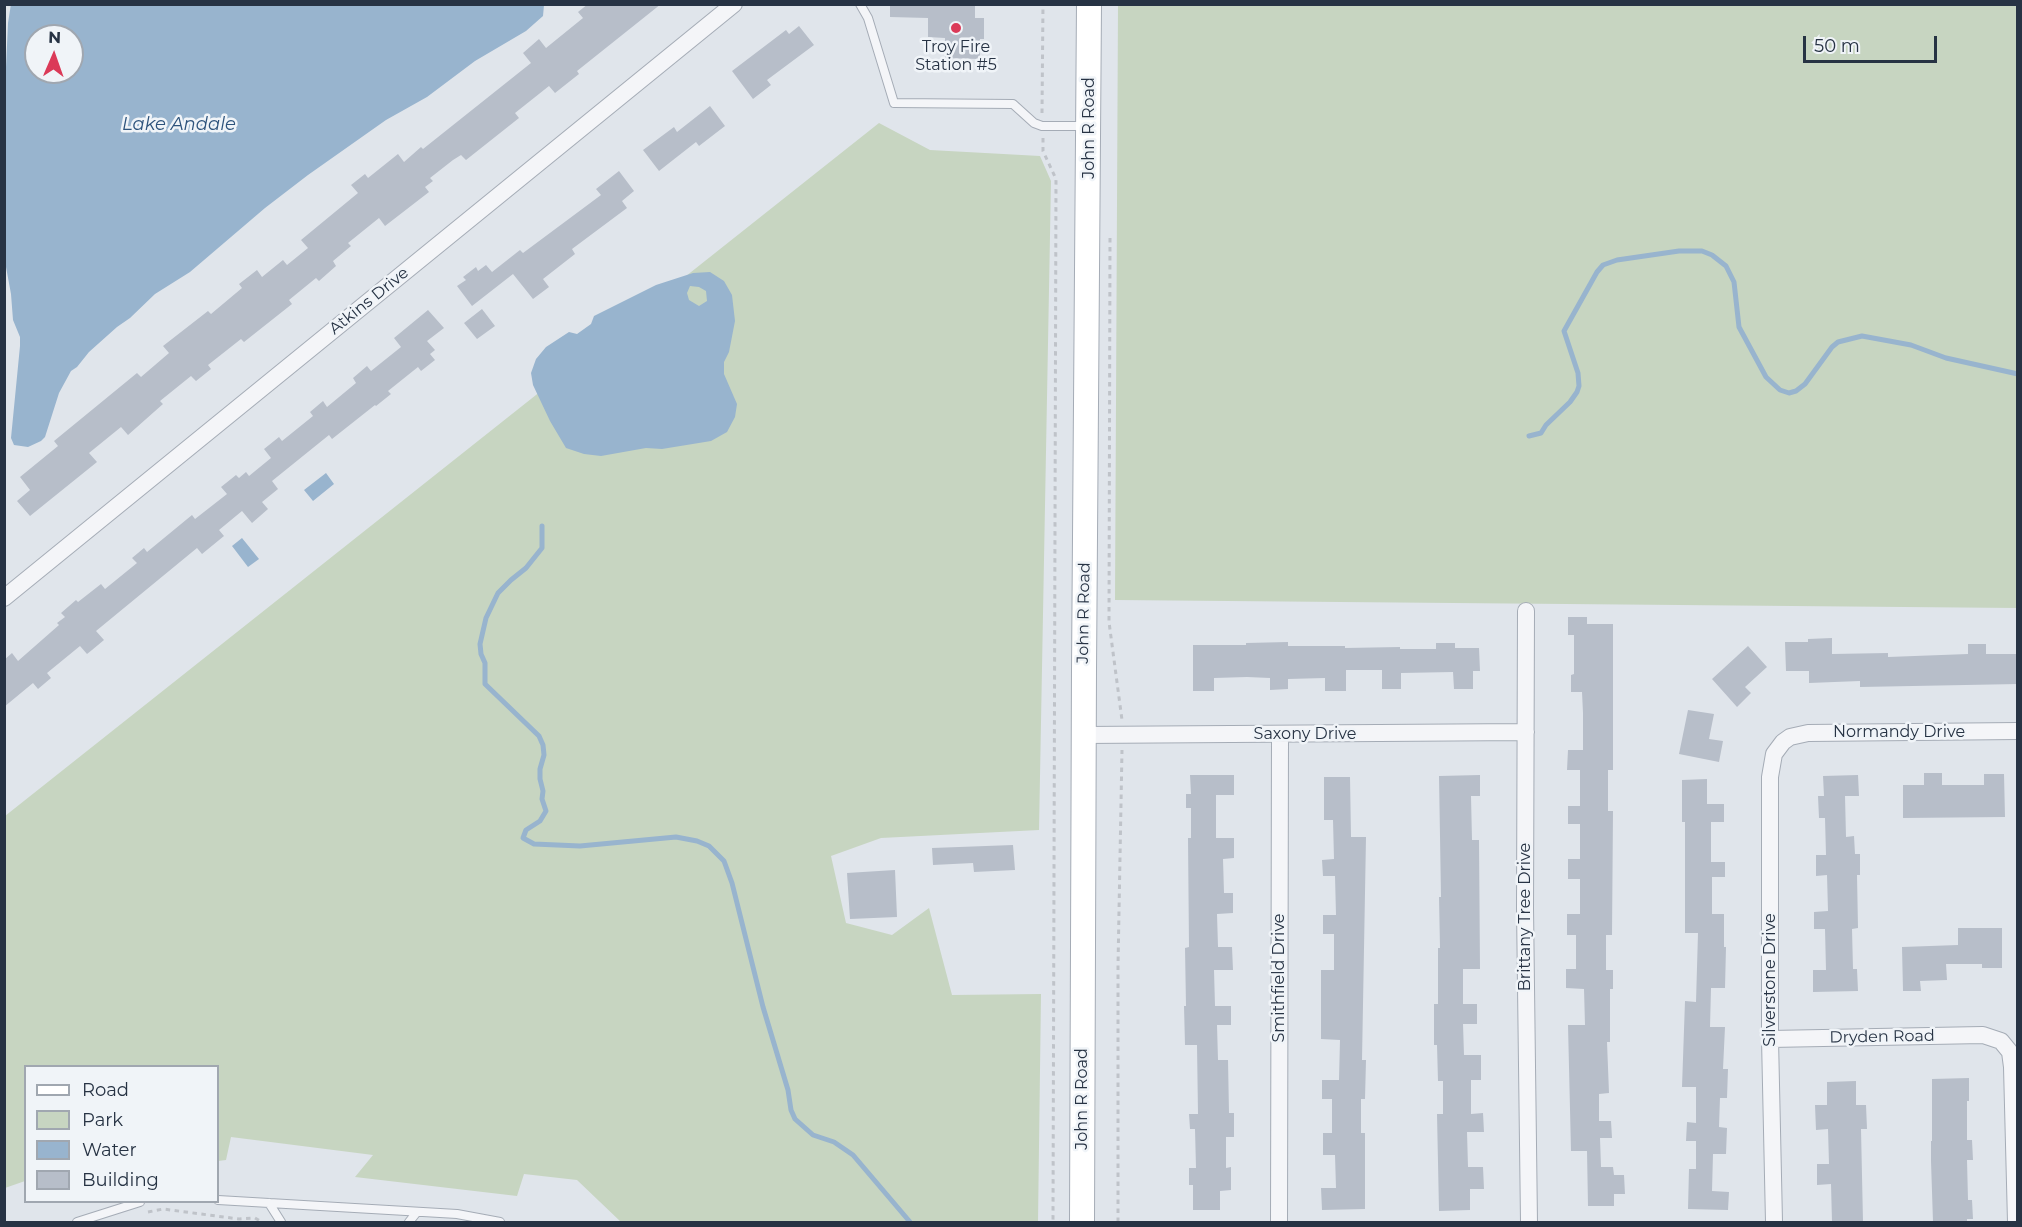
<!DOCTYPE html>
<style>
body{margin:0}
#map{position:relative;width:2022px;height:1227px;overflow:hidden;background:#e0e5eb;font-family:Montserrat,sans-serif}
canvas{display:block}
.frame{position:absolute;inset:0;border:6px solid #273344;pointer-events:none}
.legend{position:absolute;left:24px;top:1065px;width:195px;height:138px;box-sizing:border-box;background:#f0f4f8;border:2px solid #a0a7b0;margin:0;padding:8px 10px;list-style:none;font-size:18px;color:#273344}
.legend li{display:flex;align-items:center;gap:12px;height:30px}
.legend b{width:30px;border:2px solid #a0a7b0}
.north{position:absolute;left:24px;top:24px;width:60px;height:60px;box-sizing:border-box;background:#f0f4f8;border:2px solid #a0a7b0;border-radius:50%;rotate:2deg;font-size:16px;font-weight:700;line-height:24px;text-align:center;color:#273344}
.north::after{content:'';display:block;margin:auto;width:21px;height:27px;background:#db3a58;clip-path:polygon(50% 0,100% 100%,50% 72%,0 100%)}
.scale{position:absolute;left:1803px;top:36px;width:134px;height:27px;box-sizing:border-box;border:3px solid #273344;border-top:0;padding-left:8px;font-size:18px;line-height:21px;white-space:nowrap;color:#273344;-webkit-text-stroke:4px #f0f4f8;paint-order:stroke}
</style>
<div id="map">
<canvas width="2022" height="1227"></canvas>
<div class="frame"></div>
<ul class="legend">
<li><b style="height:8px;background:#fff"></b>Road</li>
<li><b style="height:16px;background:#c7d5c1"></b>Park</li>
<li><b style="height:16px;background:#98b4ce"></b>Water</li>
<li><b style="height:16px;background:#b7bec9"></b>Building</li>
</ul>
<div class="north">N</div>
<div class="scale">50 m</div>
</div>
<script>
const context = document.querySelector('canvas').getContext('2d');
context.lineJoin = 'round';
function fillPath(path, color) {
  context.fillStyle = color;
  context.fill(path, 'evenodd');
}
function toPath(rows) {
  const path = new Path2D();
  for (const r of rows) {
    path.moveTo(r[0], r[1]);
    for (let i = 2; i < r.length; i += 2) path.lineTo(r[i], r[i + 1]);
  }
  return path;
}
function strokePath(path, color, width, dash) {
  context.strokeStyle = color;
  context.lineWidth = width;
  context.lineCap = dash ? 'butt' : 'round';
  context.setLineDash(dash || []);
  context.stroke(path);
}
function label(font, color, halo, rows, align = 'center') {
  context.font = font + ' Montserrat,sans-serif';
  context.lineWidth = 5;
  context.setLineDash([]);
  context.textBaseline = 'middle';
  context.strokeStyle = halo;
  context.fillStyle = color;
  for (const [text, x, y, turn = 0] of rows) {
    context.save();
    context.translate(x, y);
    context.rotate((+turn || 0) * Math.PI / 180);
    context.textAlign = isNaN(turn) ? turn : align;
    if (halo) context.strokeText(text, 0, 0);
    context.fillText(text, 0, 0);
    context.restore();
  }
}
fillPath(toPath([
 [1118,5,2017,5,2017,608,1115,600],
 [879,123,930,150,1040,156,1051,181,1039,830,881,838,831,856,846,923,892,935,929,908,952,995,1041,994,1038,1222,621,1222,577,1180,524,1174,517,1196,355,1177,373,1155,231,1137,226,1160,218,1161,218,1066,26,1066,25,1181,5,1188,5,816]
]), '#c7d5c1');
fillPath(toPath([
 [11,4,544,4,544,5,543,16,526,31,475,61,427,97,386,120,308,175,265,208,190,272,155,294,130,318,117,327,89,352,77,367,71,371,59,393,45,437,41,441,28,447,14,445,11,438,20,346,20,337,13,320,11,294,6,267,4,111,8,23],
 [36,36,72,36,72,72,36,72],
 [710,272,724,281,732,295,735,321,729,352,724,362,724,374,737,404,735,417,727,432,711,441,662,449,646,448,601,456,584,454,566,448,550,421,533,385,531,373,536,359,546,347,569,332,577,334,591,324,594,316,656,285,693,273],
 [690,286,699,287,706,291,707,301,699,306,689,300,687,293],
 [326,473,334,484,313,501,304,490],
 [242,538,259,559,248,567,232,546]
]), '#98b4ce');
strokePath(toPath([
 [1529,436,1541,433,1546,425,1570,402,1577,392,1579,386,1578,373,1564,331,1597,272,1603,265,1617,260,1679,251,1702,251,1712,255,1726,266,1734,282,1739,327,1766,377,1780,390,1789,393,1796,391,1805,384,1832,347,1838,342,1862,336,1911,345,1946,358,2018,374],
 [542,526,542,548,526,568,511,580,498,593,486,618,480,644,481,654,485,663,485,684,539,736,543,745,544,755,540,769,540,779,543,791,542,799,546,811,540,821,526,830,523,838,534,844,580,846,676,837,697,841,709,846,724,861,732,883,763,1007,788,1090,791,1110,795,1119,813,1135,834,1142,853,1155,910,1222]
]), '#98b4ce', 5);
fillPath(toPath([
 [588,4,661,4,577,71,579,74,555,93,549,86,515,113,519,118,466,160,461,155,453,160,430,178,433,181,425,187,429,192,385,226,379,218,348,243,351,246,333,261,336,266,319,281,316,278,289,300,292,304,244,342,241,339,208,365,211,369,196,381,191,376,160,401,163,404,128,435,121,427,89,453,97,462,30,516,17,501,30,490,20,477,58,446,54,441,137,373,141,377,169,353,163,346,208,311,211,314,242,288,239,284,257,270,262,277,283,260,287,265,308,248,301,240,358,193,351,185,365,174,368,178,398,154,404,162,421,147,423,149,531,63,523,53,539,39,546,48,583,18,578,12],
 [890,4,975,4,975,18,984,18,984,39,980,39,980,59,945,58,945,38,928,37,928,18,890,17],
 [799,26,814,45,767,80,771,85,753,99,732,71,786,30,789,34],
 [710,106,725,126,699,146,696,142,659,171,643,150,674,127,677,132],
 [619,171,634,191,622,201,627,208,572,249,575,254,543,279,549,287,533,299,513,274,472,306,457,286,466,280,463,277,476,267,478,271,486,265,492,272,520,250,523,253,601,195,596,189],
 [482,309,495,326,477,339,464,323],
 [428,310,444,328,427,341,435,350,430,354,435,360,421,371,418,367,388,391,391,394,376,406,375,405,332,439,329,435,272,481,278,489,262,502,268,509,252,523,242,511,219,530,224,536,202,554,197,548,96,631,104,640,92,650,87,654,80,646,47,673,51,678,38,689,33,683,4,707,4,660,12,653,18,661,59,625,57,623,65,617,61,613,76,600,78,602,101,584,105,589,137,563,132,558,144,548,147,552,192,515,195,519,227,494,221,487,236,475,239,478,246,472,249,476,271,458,264,449,279,437,282,441,313,416,310,412,323,401,327,407,356,383,353,378,367,366,371,371,401,347,394,338],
 [1568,617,1587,617,1587,624,1613,624,1613,770,1608,770,1608,811,1613,811,1612,935,1606,935,1606,970,1613,970,1613,989,1610,989,1610,1042,1607,1042,1609,1093,1599,1094,1599,1121,1611,1121,1612,1138,1600,1138,1601,1167,1613,1167,1614,1175,1624,1175,1625,1194,1614,1194,1614,1206,1588,1206,1587,1151,1571,1151,1568,1025,1585,1025,1584,989,1566,988,1566,969,1576,969,1576,935,1567,935,1567,914,1580,914,1580,879,1568,879,1568,859,1580,859,1580,824,1568,824,1568,806,1580,806,1580,770,1567,770,1568,750,1583,750,1583,713,1582,692,1571,692,1571,675,1574,674,1574,635,1568,635],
 [1832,638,1832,654,1888,653,1888,657,1968,654,1968,644,1986,644,1986,654,2018,654,2018,684,1860,687,1860,681,1809,683,1809,671,1786,671,1785,642,1808,642,1808,639],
 [1288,642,1288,646,1345,646,1345,648,1400,647,1400,649,1436,649,1436,643,1455,643,1455,648,1479,648,1480,671,1473,671,1473,689,1454,689,1453,672,1401,673,1401,689,1382,689,1382,670,1346,670,1346,691,1325,691,1325,678,1288,679,1288,689,1270,690,1270,678,1247,677,1214,678,1214,691,1193,691,1193,645,1246,645,1246,643],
 [1748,646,1767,667,1745,687,1751,693,1737,707,1712,679],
 [1688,710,1714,714,1709,739,1723,741,1719,762,1679,754],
 [1924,773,1942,773,1942,785,1984,785,1984,774,2004,774,2005,817,1903,818,1903,785,1924,785],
 [1190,775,1234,775,1234,795,1216,795,1216,838,1234,838,1234,858,1223,859,1224,893,1233,893,1233,913,1217,914,1218,947,1232,947,1233,970,1214,970,1215,1006,1231,1006,1231,1025,1217,1025,1218,1060,1228,1060,1229,1113,1234,1113,1234,1137,1226,1137,1226,1168,1231,1167,1231,1190,1220,1191,1220,1210,1193,1210,1193,1185,1189,1185,1189,1168,1196,1168,1195,1129,1190,1129,1189,1114,1198,1114,1197,1045,1185,1045,1184,1006,1186,1006,1185,948,1189,947,1188,838,1191,838,1191,808,1186,808,1186,794,1191,794],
 [1480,775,1480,796,1471,796,1472,840,1479,840,1480,969,1463,969,1463,1004,1477,1004,1477,1024,1463,1024,1464,1055,1481,1055,1481,1080,1471,1080,1471,1114,1483,1113,1484,1132,1467,1132,1468,1167,1483,1167,1484,1189,1470,1189,1470,1210,1439,1211,1437,1114,1443,1114,1443,1081,1438,1081,1437,1045,1434,1045,1434,1004,1438,1004,1438,948,1440,948,1439,897,1441,897,1439,776],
 [1858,775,1859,796,1845,796,1846,837,1854,836,1855,854,1860,854,1860,875,1857,875,1858,928,1852,929,1853,969,1857,969,1858,991,1813,992,1813,970,1826,970,1825,929,1814,929,1814,912,1828,911,1827,875,1816,876,1816,855,1826,855,1825,818,1819,818,1818,796,1824,796,1823,776],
 [1324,777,1350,777,1351,837,1366,837,1362,1060,1366,1060,1365,1099,1361,1099,1361,1133,1365,1133,1365,1209,1322,1210,1321,1188,1336,1188,1335,1155,1323,1155,1323,1133,1332,1133,1332,1099,1322,1099,1322,1080,1339,1080,1340,1040,1321,1039,1321,970,1334,970,1334,934,1323,934,1323,915,1336,915,1335,876,1323,876,1322,860,1334,859,1333,820,1324,820],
 [1707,779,1707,804,1724,804,1724,822,1711,822,1711,862,1725,862,1725,877,1712,877,1712,914,1724,914,1724,947,1726,947,1725,988,1711,988,1710,1027,1725,1027,1723,1069,1728,1069,1727,1098,1720,1098,1719,1127,1727,1128,1726,1154,1713,1154,1712,1191,1729,1192,1728,1210,1688,1209,1689,1169,1696,1169,1696,1141,1686,1141,1687,1122,1696,1123,1696,1087,1682,1087,1685,1001,1696,1002,1698,933,1685,933,1685,822,1682,822,1682,780],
 [1013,845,1015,870,974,872,973,863,933,865,932,848],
 [895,870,897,917,850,919,847,873],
 [1958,928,2002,928,2002,968,1982,968,1982,964,1946,964,1947,980,1920,981,1921,991,1903,991,1902,947,1958,945],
 [1969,1078,1969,1101,1967,1101,1967,1140,1972,1140,1973,1160,1967,1160,1968,1200,1972,1200,1973,1219,1967,1219,1967,1222,1933,1222,1931,1161,1931,1141,1932,1141,1932,1079],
 [1856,1081,1856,1105,1866,1105,1867,1129,1861,1129,1863,1222,1832,1222,1831,1184,1817,1185,1817,1164,1829,1164,1828,1129,1816,1130,1815,1105,1827,1105,1827,1082]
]), '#b7bec9');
const service = toPath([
 [860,4,868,18,894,103,1013,104,1034,123,1042,126,1085,126],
 [218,1200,457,1214,500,1222],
 [269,1203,281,1222],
 [77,1222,140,1202],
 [409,1222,417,1212]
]);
const minor = toPath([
 [4,598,734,4],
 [1526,611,1525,908,1529,1222],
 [1084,735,1526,732],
 [1770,1039,1983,1035,2001,1041,2010,1052,2012,1067,2016,1222],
 [1279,1222,1280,734],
 [1774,1222,1770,1039,1770,777,1774,754,1783,742,1790,737,1808,733,2018,731]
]);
const secondary = toPath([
 [1082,1222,1084,669,1089,4]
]);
strokePath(service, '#a5acb6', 10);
strokePath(minor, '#a5acb6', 18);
strokePath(secondary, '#a5acb6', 26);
strokePath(toPath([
 [1042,113,1043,4],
 [1043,138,1043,151,1056,179,1053,1222],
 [1110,238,1109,622,1122,720],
 [148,1212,163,1209,239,1219,255,1218,262,1222],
 [1118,1222,1118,966,1122,750]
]), '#bfc3c9', 3, [4.5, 4.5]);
strokePath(service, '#f4f5f8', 8);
strokePath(minor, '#f4f5f8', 16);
strokePath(secondary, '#fff', 24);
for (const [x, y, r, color] of [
 [956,28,6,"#db3a58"]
]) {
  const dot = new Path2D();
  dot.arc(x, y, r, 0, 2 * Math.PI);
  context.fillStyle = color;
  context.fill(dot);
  strokePath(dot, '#f0f4f8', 2);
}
label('16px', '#273344', '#f0f4f8', [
 ["Troy Fire",956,47],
 ["Station #5",956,65]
]);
label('16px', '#273344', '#f0f4f8', [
 ["John R Road",1089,128,-90],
 ["Atkins Drive",369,301,-39],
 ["John R Road",1084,613,-89],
 ["Normandy Drive",1899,732],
 ["Saxony Drive",1305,734],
 ["Brittany Tree Drive",1525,917,-90],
 ["Smithfield Drive",1279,978,-90],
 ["Silverstone Drive",1770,980,-90],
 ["Dryden Road",1882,1037,-1],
 ["John R Road",1082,1099,-90]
]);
label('italic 18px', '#2d537c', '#f0f4f8', [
 ["Lake Andale",179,125]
]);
</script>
